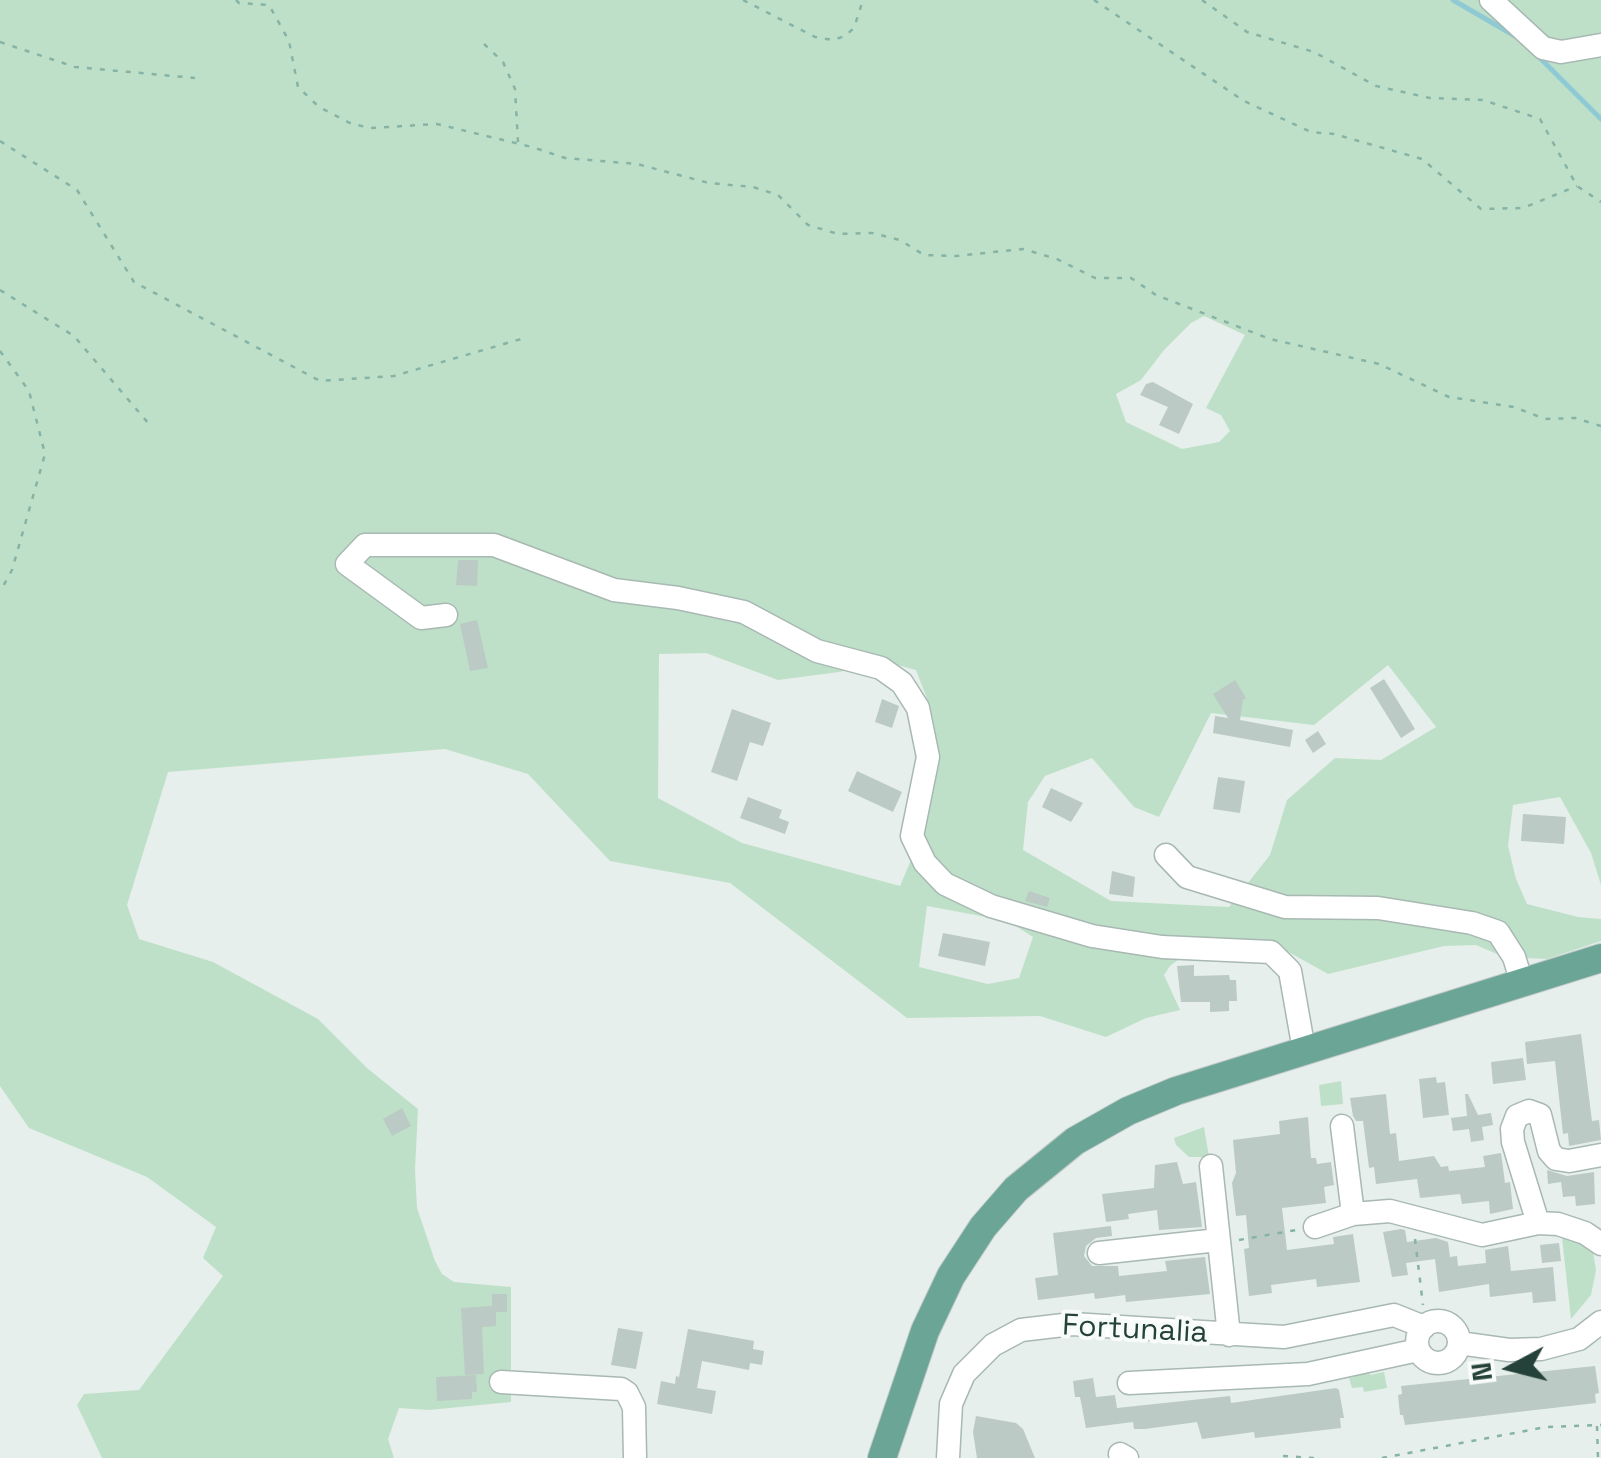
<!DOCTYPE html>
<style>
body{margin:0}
#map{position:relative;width:1601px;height:1458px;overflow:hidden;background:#e6efeb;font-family:"Space Grotesk",sans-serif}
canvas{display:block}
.north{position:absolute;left:1461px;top:1318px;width:100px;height:100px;-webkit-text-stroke:8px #f7fbf9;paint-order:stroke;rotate:263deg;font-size:28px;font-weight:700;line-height:40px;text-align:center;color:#24423a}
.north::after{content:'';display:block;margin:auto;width:35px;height:45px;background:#24423a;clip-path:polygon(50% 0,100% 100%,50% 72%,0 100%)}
</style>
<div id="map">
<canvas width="1601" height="1458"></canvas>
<div class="north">N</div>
</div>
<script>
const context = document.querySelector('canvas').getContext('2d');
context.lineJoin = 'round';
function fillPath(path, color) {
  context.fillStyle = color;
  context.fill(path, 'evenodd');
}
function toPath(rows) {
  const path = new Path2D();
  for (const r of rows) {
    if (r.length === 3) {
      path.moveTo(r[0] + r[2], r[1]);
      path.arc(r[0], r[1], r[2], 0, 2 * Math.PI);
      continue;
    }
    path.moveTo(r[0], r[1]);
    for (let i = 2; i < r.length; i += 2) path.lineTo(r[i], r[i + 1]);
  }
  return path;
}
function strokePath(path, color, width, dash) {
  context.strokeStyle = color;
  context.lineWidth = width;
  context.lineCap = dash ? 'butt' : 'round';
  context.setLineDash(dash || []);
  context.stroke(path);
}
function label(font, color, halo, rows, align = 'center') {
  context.font = font + ' "Space Grotesk",sans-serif';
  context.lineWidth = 8;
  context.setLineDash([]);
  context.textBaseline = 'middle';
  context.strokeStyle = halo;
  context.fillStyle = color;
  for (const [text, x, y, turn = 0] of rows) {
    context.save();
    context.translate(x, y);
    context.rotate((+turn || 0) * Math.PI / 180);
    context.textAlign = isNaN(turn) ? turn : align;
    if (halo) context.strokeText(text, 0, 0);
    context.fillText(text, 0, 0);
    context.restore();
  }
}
fillPath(toPath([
 [0,0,1601,0,1601,885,1591,853,1560,797,1513,805,1508,846,1516,879,1527,904,1578,917,1601,919,1601,941,1547,959,1504,957,1476,945,1444,946,1328,974,1285,950,1203,941,1170,966,1164,975,1180,1010,1146,1018,1106,1037,1040,1016,907,1018,730,883,610,861,528,774,445,749,168,772,127,905,139,939,213,962,318,1019,367,1068,418,1109,415,1170,417,1208,435,1261,442,1274,454,1282,511,1287,511,1402,429,1410,399,1408,388,1439,394,1458,102,1458,77,1405,84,1394,139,1390,223,1276,203,1258,216,1227,147,1177,29,1128,0,1086],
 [1204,316,1245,335,1206,408,1221,415,1230,431,1219,442,1182,449,1126,422,1116,394,1141,380,1164,350,1191,323],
 [706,653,778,680,839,672,883,661,916,670,931,709,932,785,921,836,900,886,742,843,658,798,659,654],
 [1388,665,1436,727,1381,760,1335,758,1287,800,1270,855,1229,907,1111,901,1023,850,1028,802,1045,776,1092,758,1134,807,1159,817,1211,713,1314,725],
 [927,906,1008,921,1033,937,1019,978,988,984,919,967],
 [1341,1081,1343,1104,1321,1106,1319,1085],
 [1204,1127,1209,1157,1189,1157,1176,1145,1174,1138],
 [1562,1238,1585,1243,1593,1252,1596,1270,1591,1295,1571,1319],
 [1368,1362,1370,1375,1384,1372,1387,1388,1364,1392,1363,1387,1352,1388,1349,1378,1355,1377,1353,1366]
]), '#bfe0c8');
strokePath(toPath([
 [1453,0,1515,36],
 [1538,56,1601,119]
]), '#8ec9d4', 5);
fillPath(toPath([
 [1153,382,1193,404,1179,434,1159,425,1168,407,1140,395,1146,384],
 [458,560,478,560,477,586,456,585],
 [477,620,488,668,470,671,460,624],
 [1384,679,1415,729,1401,738,1370,688],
 [1235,680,1246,698,1243,700,1240,720,1293,730,1290,747,1213,733,1215,716,1228,718,1213,694],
 [882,699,899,706,892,728,875,722],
 [732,709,771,723,763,746,750,742,737,781,711,772],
 [1318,731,1326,744,1313,753,1305,740],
 [857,771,902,792,893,812,848,791],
 [1218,777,1245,781,1240,813,1213,809],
 [1051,788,1083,803,1071,822,1042,807],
 [748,797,782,810,779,818,789,822,785,834,740,818],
 [1523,814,1566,817,1564,844,1521,841],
 [1112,871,1135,877,1133,897,1109,894],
 [1029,891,1050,898,1047,907,1025,901],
 [943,933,990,942,985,966,938,956],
 [1194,965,1194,976,1229,975,1230,980,1236,980,1237,1001,1229,1001,1229,1011,1210,1012,1210,1002,1181,1002,1177,966],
 [1581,1034,1592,1121,1599,1120,1601,1140,1569,1146,1568,1133,1563,1134,1555,1061,1527,1064,1525,1042],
 [1523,1058,1526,1080,1493,1084,1491,1062],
 [1436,1077,1437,1083,1445,1082,1449,1115,1423,1118,1419,1079],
 [1386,1094,1390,1134,1396,1133,1399,1161,1434,1156,1441,1167,1448,1166,1449,1171,1485,1167,1483,1156,1501,1153,1505,1183,1510,1182,1513,1209,1490,1214,1489,1201,1462,1204,1460,1194,1420,1198,1417,1179,1376,1184,1374,1167,1369,1168,1363,1121,1356,1121,1353,1116,1350,1098],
 [1465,1094,1468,1094,1478,1115,1491,1113,1493,1125,1482,1127,1484,1140,1471,1142,1469,1129,1453,1131,1451,1118,1467,1116],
 [402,1108,411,1126,392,1136,383,1119],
 [1308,1117,1311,1158,1316,1158,1317,1164,1331,1162,1334,1185,1324,1187,1326,1203,1282,1208,1287,1250,1334,1244,1333,1237,1353,1234,1360,1282,1317,1287,1316,1279,1271,1285,1272,1293,1249,1296,1244,1249,1249,1248,1246,1215,1236,1216,1232,1183,1236,1173,1233,1140,1280,1134,1279,1121],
 [1177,1162,1183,1184,1196,1182,1202,1227,1159,1230,1157,1210,1128,1214,1129,1219,1106,1222,1102,1194,1154,1188,1155,1165],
 [1547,1170,1567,1176,1594,1172,1595,1204,1576,1206,1575,1196,1563,1197,1561,1182,1548,1184],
 [1111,1226,1112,1236,1096,1238,1086,1246,1084,1256,1092,1266,1118,1266,1119,1276,1167,1271,1165,1261,1205,1257,1210,1294,1126,1302,1125,1295,1095,1299,1094,1293,1038,1300,1035,1278,1058,1275,1053,1233],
 [1401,1229,1405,1230,1407,1242,1436,1238,1448,1242,1450,1257,1457,1256,1458,1266,1486,1263,1485,1250,1508,1246,1511,1271,1553,1267,1556,1301,1533,1303,1532,1292,1490,1297,1489,1284,1439,1292,1435,1259,1406,1263,1408,1275,1392,1277,1383,1232],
 [1559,1243,1561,1261,1542,1263,1540,1245],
 [492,1294,507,1294,507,1312,496,1312,496,1326,482,1327,484,1374,465,1375,461,1308,492,1306],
 [618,1328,643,1332,636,1369,611,1365],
 [688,1329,754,1341,753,1349,764,1351,762,1365,750,1363,749,1370,702,1361,697,1388,716,1391,712,1414,657,1404,661,1381,675,1384,676,1376,679,1377],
 [1595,1366,1599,1393,1595,1394,1596,1403,1405,1425,1403,1415,1400,1415,1398,1395,1402,1394,1401,1386],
 [476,1375,477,1392,472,1392,472,1399,437,1401,436,1377],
 [1093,1378,1096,1397,1115,1395,1117,1408,1230,1396,1231,1403,1336,1388,1339,1390,1344,1418,1340,1418,1341,1428,1255,1438,1254,1432,1202,1439,1197,1422,1145,1429,1134,1429,1133,1422,1086,1428,1080,1397,1075,1397,1073,1381],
 [976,1416,1016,1423,1023,1429,1035,1458,977,1458,973,1432]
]), '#bbcac4');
const minor = toPath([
 [1491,0,1543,48,1561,52,1601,45],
 [446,615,421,618,347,564,365,545,494,545,614,590,678,598,744,612,817,651,881,668,902,683,918,708,928,757,912,836,925,863,945,884,991,906,1092,936,1162,947,1271,952,1290,971,1304,1050],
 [1166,855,1187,877,1285,907,1378,908,1472,923,1498,932,1514,957,1522,983],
 [1342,1126,1353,1214],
 [1211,1166,1229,1335],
 [1538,1223,1513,1142,1512,1129,1517,1116,1529,1111,1540,1115,1549,1151,1556,1159,1569,1161,1601,1155],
 [1315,1227,1353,1214,1390,1211,1482,1235,1538,1223,1558,1224,1585,1233,1601,1244],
 [1099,1253,1218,1240],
 [1438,1342,21],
 [1459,1343,1509,1350,1541,1349,1579,1339,1601,1322],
 [501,1382,621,1389,627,1393,634,1407,635,1458],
 [1129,1383,1308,1374,1418,1350],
 [1120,1454,1127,1458],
 [948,1458,951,1404,964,1374,993,1345,1021,1330,1072,1324,1284,1337,1394,1315,1424,1327]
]);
const major = toPath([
 [882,1458,925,1331,951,1276,983,1227,1016,1189,1075,1141,1128,1111,1176,1091,1601,958]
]);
strokePath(minor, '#a8b8b2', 25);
strokePath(major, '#c2cac8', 30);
strokePath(toPath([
 [236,0,239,3,269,5,289,41,298,87,319,107,352,124,371,128,437,124,532,147,565,158,637,164,709,183,753,187,778,195,808,225,838,234,872,233,900,240,924,255,956,256,1023,249,1057,259,1095,278,1131,278,1156,295,1270,339,1379,364,1449,397,1514,407,1545,419,1575,418,1601,426],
 [743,0,815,37,833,40,845,36,854,28,863,0],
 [1094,0,1244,101,1311,132,1334,134,1422,159,1481,209,1523,208,1577,186],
 [1202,0,1247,32,1314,52,1376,86,1430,98,1483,100,1540,119,1577,186,1601,202],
 [0,42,75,67,195,78],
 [484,44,503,62,515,89,518,142],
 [0,141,77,190,134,282,320,381,394,376,521,339],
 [0,290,74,336,149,424],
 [0,351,29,391,45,454,12,570,0,592],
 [1415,1239,1423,1305],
 [1239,1240,1296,1230],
 [1597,1426,1598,1458],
 [1283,1456,1314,1458],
 [1382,1458,1546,1427,1601,1425]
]), '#86b3a5', 2.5, [5, 8]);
strokePath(minor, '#fff', 22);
strokePath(major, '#6aa596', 28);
label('30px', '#24423a', '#f7fbf9', [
 ["Fortunalia",1135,1330,3]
]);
</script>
